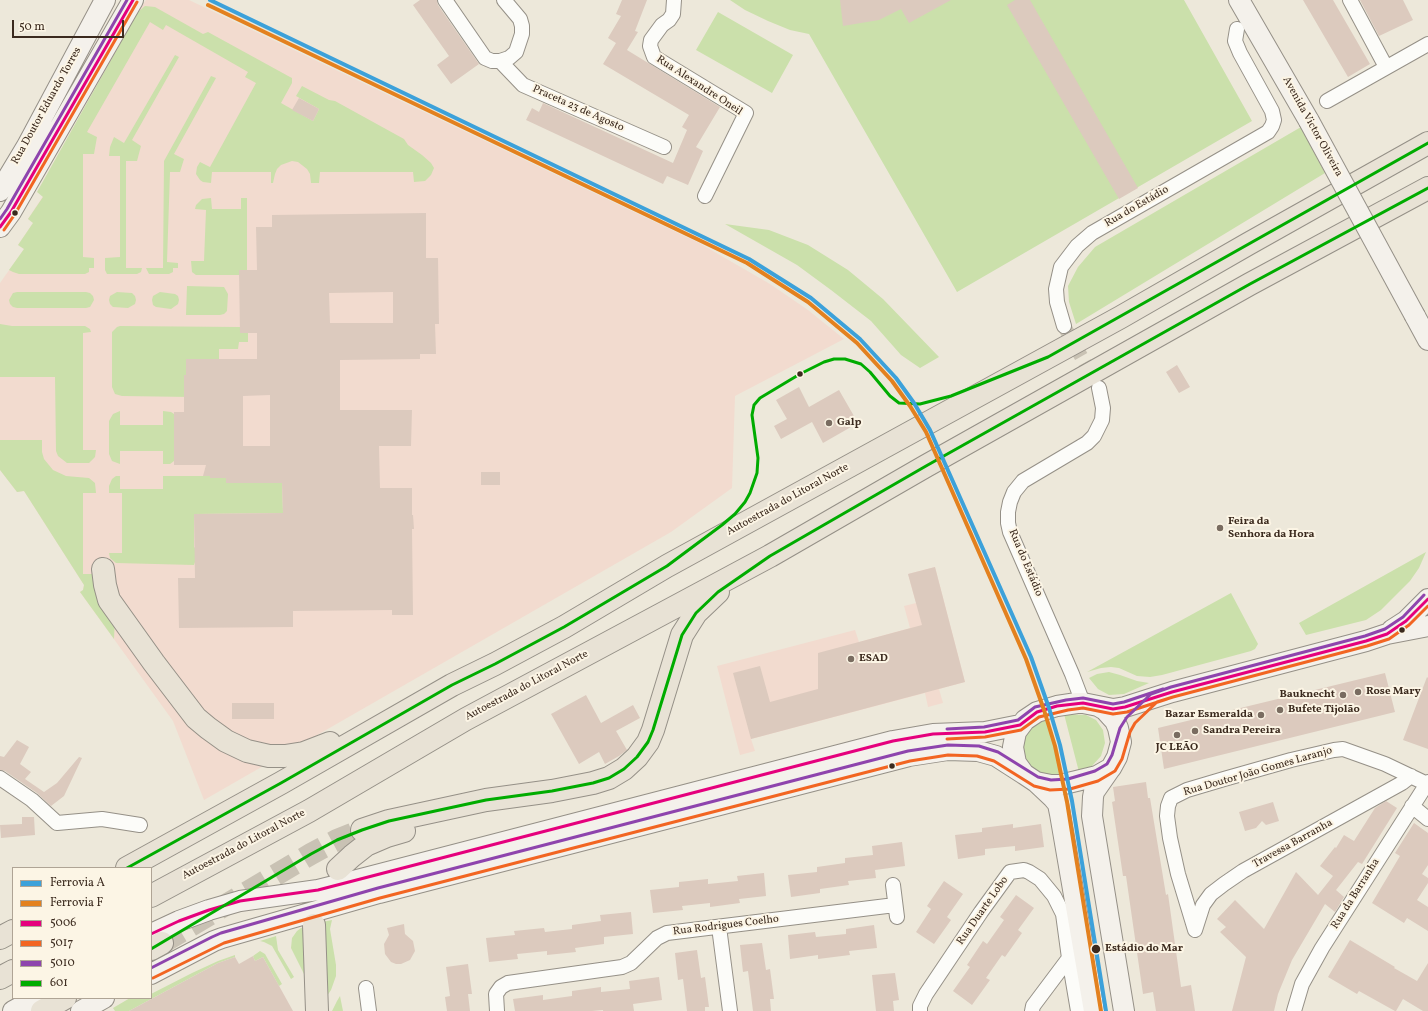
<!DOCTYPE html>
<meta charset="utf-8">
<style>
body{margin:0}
#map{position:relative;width:1428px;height:1011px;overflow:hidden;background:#ede8da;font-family:Vollkorn,serif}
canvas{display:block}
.legend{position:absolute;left:12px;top:867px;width:140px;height:132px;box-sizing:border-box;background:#fcf5e5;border:1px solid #afa495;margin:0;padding:5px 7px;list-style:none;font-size:12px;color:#3b2a1e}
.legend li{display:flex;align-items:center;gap:8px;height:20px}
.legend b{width:20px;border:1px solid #afa495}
.scale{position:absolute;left:12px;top:20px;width:112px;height:18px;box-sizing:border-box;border:2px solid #3b2a1e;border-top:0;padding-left:5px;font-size:12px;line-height:14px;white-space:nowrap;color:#3b2a1e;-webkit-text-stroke:3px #fcf5e5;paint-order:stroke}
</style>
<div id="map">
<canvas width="1428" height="1011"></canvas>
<ul class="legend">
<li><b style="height:5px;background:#3ca1da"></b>Ferrovia A</li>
<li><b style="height:5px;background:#e3811f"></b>Ferrovia F</li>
<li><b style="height:5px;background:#e5007d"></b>5006</li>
<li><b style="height:5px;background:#f26522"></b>5017</li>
<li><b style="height:5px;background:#8e44ad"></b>5010</li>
<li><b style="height:5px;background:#00ac00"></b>601</li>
</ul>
<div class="scale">50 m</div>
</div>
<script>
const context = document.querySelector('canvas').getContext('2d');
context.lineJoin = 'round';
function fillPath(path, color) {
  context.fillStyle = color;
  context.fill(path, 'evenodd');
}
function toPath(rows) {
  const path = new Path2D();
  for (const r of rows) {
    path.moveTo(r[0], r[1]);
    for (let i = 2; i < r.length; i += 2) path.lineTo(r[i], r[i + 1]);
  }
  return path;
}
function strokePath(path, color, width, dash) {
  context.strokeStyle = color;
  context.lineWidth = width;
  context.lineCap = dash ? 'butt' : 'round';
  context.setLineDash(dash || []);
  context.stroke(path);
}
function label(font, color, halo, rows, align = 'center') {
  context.font = font + ' Vollkorn,serif';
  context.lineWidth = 4;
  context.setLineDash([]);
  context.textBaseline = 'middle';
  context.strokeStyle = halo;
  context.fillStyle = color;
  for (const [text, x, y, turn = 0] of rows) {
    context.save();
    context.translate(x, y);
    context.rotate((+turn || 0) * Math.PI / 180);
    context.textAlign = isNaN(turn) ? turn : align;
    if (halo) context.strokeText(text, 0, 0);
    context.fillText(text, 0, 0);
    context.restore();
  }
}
fillPath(toPath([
 [146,0,189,0,699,243,770,284,808,310,844,339,735,396,732,488,671,532,204,800,173,721,80,592,83,590,84,585,24,491,17,492,0,470,0,283,24,249,18,245,33,223,28,219,43,196,37,192,138,12],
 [935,567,965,682,939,689,943,703,928,707,925,693,751,739,755,751,740,755,717,666,855,630,859,642,910,628,904,606,916,603,908,574]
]), '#f2dbcf');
fillPath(toPath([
 [730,0,1184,0,1252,121,957,292,809,34,790,30,768,21,745,10],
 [145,6,155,7,203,34,208,32,290,77,292,78,292,83,281,103,313,121,319,109,296,96,302,86,329,100,335,101,404,139,408,145,422,155,431,163,434,168,431,175,425,181,414,182,413,172,320,172,319,183,311,183,310,174,307,169,298,162,292,161,281,165,277,169,275,174,273,183,271,183,271,172,212,172,211,183,203,182,200,180,196,174,197,167,200,162,210,167,256,83,245,77,248,72,166,25,163,30,150,22,87,132,97,137,94,154,83,154,83,257,94,258,94,268,89,268,89,272,85,274,19,274,13,272,9,270,24,249,18,245,33,223,28,219,43,197,37,192,138,12],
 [718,12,793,55,772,93,696,50],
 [175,55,179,57,132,140,141,146,137,161,126,161,126,268,142,268,141,272,137,274,107,274,105,270,105,258,120,257,120,156,109,156,110,147,114,137,124,143],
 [211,76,216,78,174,154,184,159,180,172,170,172,167,262,178,263,178,268,173,268,173,272,169,274,149,274,146,268,163,268,164,161],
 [1301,127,1325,173,1076,324,1069,302,1068,286,1078,267,1095,247],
 [211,198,212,209,241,209,241,198,247,198,247,270,239,275,196,275,192,272,191,261,204,261,206,210,195,209,196,205,202,199],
 [725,224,769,230,808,245,848,270,883,299,939,357,920,368,901,355,871,321,831,290,797,265],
 [187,286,224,287,228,294,227,311,224,314,220,315,186,315],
 [17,292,86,292,90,293,93,296,94,300,90,307,86,308,17,308,13,307,10,304,9,300,13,293],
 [117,292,132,293,135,296,136,300,135,304,128,308,113,307,110,304,109,300,110,296],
 [160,292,175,294,178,296,179,300,178,304,171,309,156,307,153,305,152,300,153,296],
 [0,324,12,326,85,326,90,329,91,332,83,333,83,450,96,450,95,457,89,463,67,463,58,456,56,451,55,377,0,377],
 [120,326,240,327,240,333,248,333,248,342,239,342,238,349,219,349,219,359,187,359,192,397,122,396,115,394,112,387,112,332,117,327],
 [120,411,120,425,163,425,163,411,171,412,174,414,174,461,170,464,163,464,163,451,120,451,120,464,112,461,109,454,109,421,113,414],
 [0,440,42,440,42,452,44,459,53,470,66,476,89,478,95,483,96,493,83,493,83,574,95,574,115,617,114,639,80,592,83,590,84,585,24,491,17,492,0,470],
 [116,476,120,476,120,489,163,489,163,476,210,476,210,478,226,478,227,483,282,483,283,513,194,514,194,547,210,562,195,562,194,565,116,563,110,558,109,553,122,553,122,493,109,493,109,486,112,479],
 [1426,552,1419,568,1410,581,1381,610,1366,620,1306,635,1299,623],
 [1231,593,1258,644,1255,649,1251,651,1162,675,1150,677,1137,676,1119,668,1111,667,1101,668,1087,672],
 [1109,672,1120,675,1137,681,1149,683,1124,694,1109,695,1098,689,1089,678,1097,674],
 [1064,714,1086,715,1096,720,1103,730,1105,743,1101,756,1092,766,1079,772],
 [1048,718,1062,775,1055,776,1038,773,1029,767,1020,747,1029,727],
 [332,920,330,929,336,965,336,976,331,990,327,996,322,922],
 [308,926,308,982,291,948,292,938,297,931,301,928],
 [276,936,278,950,294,977,291,979,272,946,264,942,260,941],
 [260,951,265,954,282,984,279,986,263,957,255,961,253,956],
 [235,955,235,957,218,963,129,1011,115,1011,113,1008,130,998,151,998,151,994,192,973,218,961],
 [340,996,343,1011,332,1011,337,1001]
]), '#cbe0ab');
fillPath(toPath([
 [420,0,437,0,438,5,479,64,451,84,437,65,449,56,413,5],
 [622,0,647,0,635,31,638,32,627,50,720,107,696,147,703,151,688,185,667,176,663,184,526,120,532,108,539,112,543,103,673,163,687,130,682,127,689,115,603,64,616,43,608,38,621,16,616,14],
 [840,0,951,0,909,23,901,9,879,20,843,26],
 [1015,0,1030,0,1138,188,1119,199,1007,5],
 [1303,0,1333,0,1370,64,1348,77],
 [1360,0,1403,0,1413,20,1379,36],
 [299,98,319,109,313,121,292,110],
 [426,213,426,258,438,258,439,324,435,324,436,354,420,354,420,359,340,360,340,410,412,410,411,446,379,446,380,488,412,488,412,515,413,515,414,529,412,529,413,615,392,615,392,610,293,611,293,627,179,628,178,578,195,578,194,514,283,513,282,483,226,483,226,478,210,478,210,476,203,476,206,465,174,465,174,412,184,412,184,375,186,375,186,359,257,359,257,333,240,333,239,270,257,270,256,227,272,227,272,215],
 [393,292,393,323,330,323,329,293],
 [270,395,270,446,243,446,243,396],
 [1177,365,1190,387,1179,393,1166,372],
 [799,387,809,407,839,390,858,423,823,443,812,422,781,439,774,426,787,419,776,400],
 [481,472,500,472,500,485,481,485],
 [935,567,965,682,751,739,733,673,760,666,770,702,818,689,818,653,922,625,908,574],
 [1385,673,1395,712,1164,769,1158,728],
 [1427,677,1428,678,1428,749,1403,740],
 [586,695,601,723,633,705,640,718,616,731,627,750,619,756,605,764,599,752,579,764,551,714],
 [232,703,274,703,274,719,232,719],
 [17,740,29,747,20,764,31,772,25,779,44,792,57,783,79,757,82,758,64,796,51,806,37,793,5,771,0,770,0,756,4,757],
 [1146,782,1148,798,1150,798,1166,895,1168,894,1181,987,1191,985,1195,1011,1156,1011,1153,992,1143,994,1126,876,1123,876,1112,802,1115,801,1113,787],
 [1386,801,1397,808,1362,864,1358,862,1336,890,1344,897,1335,912,1325,904,1292,960,1278,994,1274,1011,1232,1011,1246,957,1220,932,1226,927,1217,919,1235,900,1264,929,1296,872,1318,895,1333,876,1320,866,1335,847,1336,848,1344,835,1354,841,1375,808],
 [1273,802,1279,821,1266,825,1262,821,1256,828,1245,831,1239,812],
 [22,817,34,817,35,835,1,838,0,825,22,824],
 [1414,823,1428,833,1428,865,1422,874,1428,878,1428,883,1417,900,1428,907,1428,931,1407,918,1404,923,1372,903,1400,856,1395,853],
 [1013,824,1013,828,1041,824,1044,847,1015,851,1015,846,985,849,985,855,958,859,955,835,982,832,982,828],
 [902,842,905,866,875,870,876,878,848,881,849,885,820,889,820,893,791,897,788,875,817,872,817,867,845,863,845,858,873,855,872,846],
 [764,873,766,896,739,899,740,903,710,907,710,903,682,906,683,910,653,913,650,890,679,887,679,882,708,879,708,884,738,881,737,876],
 [944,881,963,894,947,917,951,920,934,944,916,932,931,909,927,906],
 [1016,895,1034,908,1018,930,1022,933,1005,957,1002,955,986,978,990,980,972,1005,953,991,970,967,967,965,983,941,987,944,1004,920,1000,917],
 [631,912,633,934,604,937,604,944,575,948,576,952,547,955,547,951,517,954,518,959,489,962,486,938,515,935,514,931,544,928,545,932,572,929,572,925,601,921,600,915],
 [404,924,405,934,413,941,415,951,410,960,401,964,396,964,391,962,385,954,384,944,389,935,387,928],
 [874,925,877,948,849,951,850,955,818,959,818,955,790,959,788,935,815,932,816,937,846,934,846,929],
 [1350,940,1395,967,1394,968,1417,981,1428,963,1428,1011,1423,1011,1403,999,1396,1011,1395,1011,1359,991,1357,994,1328,977],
 [762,943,766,970,770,969,774,999,770,999,771,1011,753,1011,748,971,743,972,740,945],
 [697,950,701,978,705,977,709,1007,705,1007,705,1011,687,1011,683,979,678,980,675,953],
 [253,956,255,961,263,957,293,1011,129,1011,218,963,235,957,239,964],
 [468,964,472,994,468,994,470,1011,447,1011,445,997,450,996,446,967],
 [895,973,899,1000,893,1001,894,1011,876,1011,872,975],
 [659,977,662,1000,633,1004,634,1011,603,1011,603,1010,592,1011,515,1011,513,999,543,995,543,1000,572,996,572,991,601,987,601,992,630,989,629,981]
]), '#dccabe');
strokePath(toPath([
 [1064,326,1095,381]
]), '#c9c2b4', 14, [14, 7]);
strokePath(toPath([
 [162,943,311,854,337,840,362,830]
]), '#c9c2b4', 22, [22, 11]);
const street = toPath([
 [445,0,485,58,492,61,500,61,509,58,516,52,522,34,522,26,520,19,504,0],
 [674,0,673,14,669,20,662,25,651,40,650,46,654,57,746,113,705,196],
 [1350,0,1386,67],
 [500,61,523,85,664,147],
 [1327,101,1428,44],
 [1064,326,1057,302,1056,289,1061,267,1077,246,1092,233,1268,132,1272,126,1274,120,1272,111,1240,53,1235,41,1237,29],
 [1083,703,1072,674,1010,532,1008,523,1008,512,1010,502,1014,492,1023,481,1087,443,1094,436,1102,420,1103,408,1099,388],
 [0,778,32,800,57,823,102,819,140,825],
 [1412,806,1428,819],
 [893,885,897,917],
 [719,927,730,1011],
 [1195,930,1178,874,1170,838,1167,816,1168,806,1171,798,1187,790,1224,779,1291,760,1334,750,1343,749,1385,764,1427,784],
 [1195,930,1203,905,1211,894,1224,884,1243,871,1402,783,1411,776],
 [366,988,369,1011],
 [497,1011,496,994,501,987,508,983,622,967,631,963,657,938,667,933,895,905],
 [920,1011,920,1006,926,994,981,912,1010,872,1024,870,1029,872,1040,879,1054,896,1063,914,1069,958],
 [1032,1011,1033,1006,1069,958,1078,1011],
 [1294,1011,1302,984,1322,948,1428,782]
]);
const secondary = toPath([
 [1239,0,1309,121],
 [0,191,27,146,105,0],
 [0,227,11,212,133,0],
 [1415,316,1428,340],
 [1392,630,1406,621,1428,599],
 [1077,703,1083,703,1098,706,1105,710,1115,721,1118,728,1121,742,1117,757,1111,768,1097,776,1060,785,1051,785,1036,782,1024,774,1016,763,1013,747,1016,732,1025,720,1037,712,1057,706,1077,703],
 [1098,706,1113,709,1125,707,1172,692,1366,641,1387,634,1428,626],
 [1110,769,1094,792,1093,797,1092,816,1124,1011],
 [1036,782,1053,798,1058,804,1060,814,1094,1011],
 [151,934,179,921,209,910,240,901,318,890,338,885,893,741,933,734,985,732,1020,725],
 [151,974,214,941,222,938,379,893,909,756,948,750,978,751,996,756,1024,774],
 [13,1011,37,998],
 [81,1011,104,998]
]);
const highway = toPath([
 [103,569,105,585,109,600,154,663,196,718,208,728,226,741,247,751,269,756,285,756,304,753,330,743],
 [362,830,389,821,486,800,552,791,593,783,609,778,624,769,637,757,648,742,653,730,682,635,696,613,718,592],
 [127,868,281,783,452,685,495,664,564,627,667,566,1121,317,1248,244,1428,143],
 [338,869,352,856,366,845,387,836,404,831],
 [151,896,309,811,466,719,770,556,926,466,1250,284,1428,188],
 [314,925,317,1011],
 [0,938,13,931],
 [151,949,162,943],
 [0,978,13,971],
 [42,1011,65,998]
]);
strokePath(street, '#959087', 16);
strokePath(secondary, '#959087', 22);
strokePath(highway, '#959087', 24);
strokePath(street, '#fcfcf9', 14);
strokePath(secondary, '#f4f1eb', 20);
strokePath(highway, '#e8e2d5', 22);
const secondaryBridge = toPath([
 [1309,121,1415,316]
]);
strokePath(secondaryBridge, '#959087', 22, []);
strokePath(secondaryBridge, '#f4f1eb', 20);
strokePath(toPath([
 [0,227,11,212,133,0],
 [1020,725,1037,712,1057,706,1083,703,1113,709,1125,707,1172,692,1366,641,1387,634,1406,621,1428,599],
 [151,934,179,921,209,910,240,901,318,890,893,741,933,734,985,732,1020,725]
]), '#e5007d', 3);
strokePath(toPath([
 [4,230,15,214,137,2],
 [947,739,985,737,1021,730,1039,717,1068,710,1083,708,1113,714,1127,712,1167,699],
 [153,978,224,943,380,898,910,761,948,755,977,756,994,761,1034,786,1050,790,1070,789,1098,781,1115,771,1122,759,1130,732,1135,723,1157,702,1173,697,1367,646,1389,639,1409,625,1428,606]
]), '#f26522', 3);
strokePath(toPath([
 [0,219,7,209,127,0],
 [947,729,984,727,1018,720,1035,707,1066,700,1083,698,1113,704,1124,702,1163,689],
 [151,968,212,937,221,933,378,888,908,751,948,745,979,746,998,752,1038,777,1051,780,1068,779,1095,771,1107,764,1112,755,1120,728,1127,717,1151,694,1171,687,1365,636,1385,629,1403,617,1424,595]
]), '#8e44ad', 3);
strokePath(toPath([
 [127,868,281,783,452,685,495,664,564,627,667,566,722,525,735,514,745,502,750,493,757,473,758,458,752,415,754,405,760,398,800,374,824,362,834,359,845,359,861,364,870,372,890,396,899,403,920,404,951,396,1048,357,1428,143],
 [151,949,311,854,337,840,362,830,389,821,486,800,552,791,593,783,609,778,624,769,637,757,648,742,653,730,682,635,696,613,718,592,770,556,926,466,1250,284,1428,188]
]), '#00ac00', 3);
strokePath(toPath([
 [210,0,749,259,811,298,860,339,896,378,914,403,930,430,1031,657,1049,708,1060,745,1072,801,1106,1011]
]), '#3ca1da', 4);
strokePath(toPath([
 [208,5,747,263,808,302,857,343,892,381,910,406,926,432,1026,659,1044,710,1055,746,1067,802,1101,1011]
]), '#e3811f', 4);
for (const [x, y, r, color] of [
 [15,213,3.5,"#3b2a1e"],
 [800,374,3.5,"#3b2a1e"],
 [829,423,4,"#796c60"],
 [1220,528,4,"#796c60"],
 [1402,630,3.5,"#3b2a1e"],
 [851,659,4,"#796c60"],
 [1358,692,4,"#796c60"],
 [1343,695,4,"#796c60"],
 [1280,710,4,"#796c60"],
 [1261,715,4,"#796c60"],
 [1195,731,4,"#796c60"],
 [1177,735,4,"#796c60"],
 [892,766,3.5,"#3b2a1e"],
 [1096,949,5,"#3b2a1e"]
]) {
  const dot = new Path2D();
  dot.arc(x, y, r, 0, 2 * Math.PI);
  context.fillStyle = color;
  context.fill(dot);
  strokePath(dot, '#fcf5e5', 1.5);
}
label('11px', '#3b2a1e', '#fcf5e5', [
 ["Rua Alexandre Oneil",699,86,33],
 ["Rua Doutor Eduardo Torres",47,106,-61],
 ["Praceta 23 de Agosto",578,109,24],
 ["Avenida Victor Oliveira",1312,127,61],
 ["Rua do Estádio",1137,207,-30],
 ["Autoestrada do Litoral Norte",788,500,-29],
 ["Rua do Estádio",1025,563,67],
 ["Autoestrada do Litoral Norte",527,686,-28],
 ["Rua Doutor João Gomes Laranjo",1258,772,-16],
 ["Travessa Barranha",1293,844,-29],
 ["Autoestrada do Litoral Norte",244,845,-28],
 ["Rua da Barranha",1356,894,-58],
 ["Rua Duarte Lobo",983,911,-55],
 ["Rua Rodrigues Coelho",726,926,-7]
]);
label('bold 11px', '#3b2a1e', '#fcf5e5', [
 ["Galp",837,423],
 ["Feira da",1228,522],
 ["Senhora da Hora",1228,535],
 ["ESAD",859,659],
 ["Rose Mary",1366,692],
 ["Bauknecht",1335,695,"right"],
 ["Bufete Tijolão",1288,710],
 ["Bazar Esmeralda",1253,715,"right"],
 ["Sandra Pereira",1203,731],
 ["JC LEÃO",1177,748,"center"]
], 'left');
label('bold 11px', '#3b2a1e', '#fcf5e5', [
 ["Estádio do Mar",1105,949]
], 'left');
</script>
